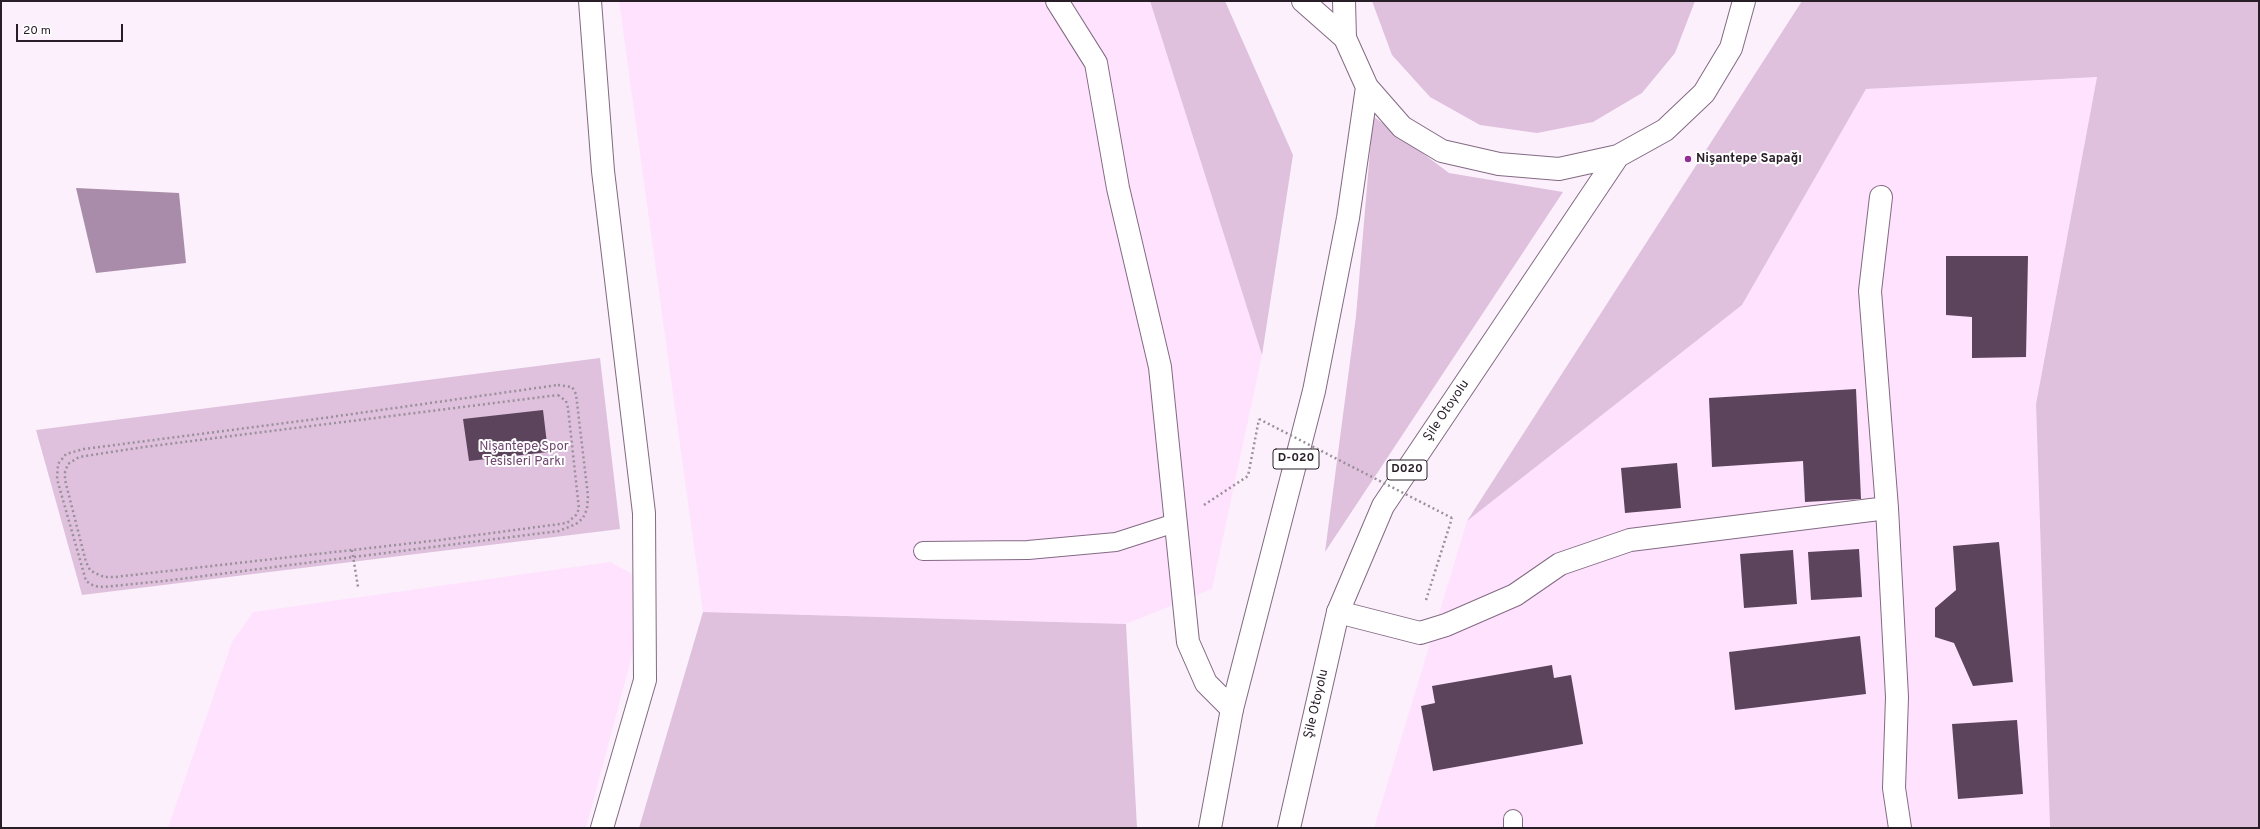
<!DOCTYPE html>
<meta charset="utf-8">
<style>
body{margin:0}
#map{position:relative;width:2260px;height:829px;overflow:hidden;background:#fbf0fb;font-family:Overpass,sans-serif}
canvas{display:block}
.frame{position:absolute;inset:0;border:2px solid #281e28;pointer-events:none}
.scale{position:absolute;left:16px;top:24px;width:107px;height:18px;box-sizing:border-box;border:2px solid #281e28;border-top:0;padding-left:5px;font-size:12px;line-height:14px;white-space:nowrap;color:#281e28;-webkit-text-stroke:3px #fff;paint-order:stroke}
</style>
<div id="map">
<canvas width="2260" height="829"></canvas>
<div class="frame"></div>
<div class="scale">20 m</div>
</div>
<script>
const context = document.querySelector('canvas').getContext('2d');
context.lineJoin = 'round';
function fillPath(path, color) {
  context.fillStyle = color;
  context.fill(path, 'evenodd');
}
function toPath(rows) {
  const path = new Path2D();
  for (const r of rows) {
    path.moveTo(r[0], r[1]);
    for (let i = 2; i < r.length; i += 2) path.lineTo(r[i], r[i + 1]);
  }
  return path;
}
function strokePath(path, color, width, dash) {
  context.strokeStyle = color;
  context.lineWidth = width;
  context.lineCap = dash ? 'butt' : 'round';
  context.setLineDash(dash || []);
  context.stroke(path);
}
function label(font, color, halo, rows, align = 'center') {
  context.font = font + ' Overpass,sans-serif';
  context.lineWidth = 4;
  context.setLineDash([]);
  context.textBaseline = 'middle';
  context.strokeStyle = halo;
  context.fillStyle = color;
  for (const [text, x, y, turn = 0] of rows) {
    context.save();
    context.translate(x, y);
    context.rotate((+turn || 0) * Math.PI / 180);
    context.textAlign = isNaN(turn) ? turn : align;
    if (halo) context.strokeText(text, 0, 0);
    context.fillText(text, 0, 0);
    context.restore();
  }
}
fillPath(toPath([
 [619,1,1150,1,1262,355,1212,589,1126,624,703,612],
 [2097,77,2036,404,2050,828,1374,828,1467,521,1742,305,1866,89],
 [610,562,638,577,638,633,586,828,168,828,232,642,253,612]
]), '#ffe3fe');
fillPath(toPath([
 [1150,1,1225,1,1293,155,1262,355],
 [1372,1,1695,1,1675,53,1642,93,1593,122,1537,133,1480,125,1430,97,1392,55],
 [1802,1,2259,1,2259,828,2050,828,2036,404,2097,77,1866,89,1742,305,1467,521],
 [1373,116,1449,173,1563,192,1325,552,1356,316],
 [600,358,620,529,82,595,36,430],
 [703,612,1126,624,1137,828,639,828]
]), '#dfc1de');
fillPath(toPath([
 [76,188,179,193,186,263,96,273]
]), '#a98ca9');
fillPath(toPath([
 [1946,256,2028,256,2026,357,1972,358,1972,317,1946,315],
 [1856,389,1861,499,1805,502,1803,461,1712,467,1709,398],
 [543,410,548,452,469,461,463,419],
 [1677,463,1681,508,1625,513,1621,468],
 [1999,542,2013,682,1973,686,1954,643,1935,637,1935,608,1956,590,1953,546],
 [1859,549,1862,597,1811,600,1808,552],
 [1793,550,1797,604,1744,608,1740,554],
 [1860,636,1866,694,1735,710,1729,652],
 [1552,665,1554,678,1571,675,1583,744,1433,771,1421,706,1435,703,1432,686],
 [2017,720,2023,794,1958,799,1952,724]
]), '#5c455c');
const lane = toPath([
 [923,551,1028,550,1116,542,1175,523],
 [1513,819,1513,828]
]);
const street = toPath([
 [590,1,603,171,644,513,645,680,602,828],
 [1057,1,1096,63,1118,188,1160,367,1188,642,1206,683,1232,709],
 [1881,197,1870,291,1887,508],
 [1338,612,1420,633,1446,625,1515,595,1560,564,1630,540,1887,508,1897,697,1894,788,1900,828]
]);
const primary = toPath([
 [1303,1,1345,38]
]);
const highway = toPath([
 [1344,1,1345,38,1367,87,1402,127,1442,151,1499,164,1559,169,1618,156,1665,130,1704,93,1731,48,1744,1],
 [1210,828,1232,709,1314,391,1348,218,1367,87],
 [1289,828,1338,612,1383,506,1618,156]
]);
strokePath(lane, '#836a83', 20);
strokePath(street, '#836a83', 24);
strokePath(primary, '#836a83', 24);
strokePath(highway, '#836a83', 24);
strokePath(toPath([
 [558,385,572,387,576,394,588,496,587,509,583,518,576,524,559,531,164,581,103,587,94,586,86,581,57,479,58,464,66,454,84,449,324,418,558,385],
 [558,395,566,401,568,408,579,509,576,515,567,523,440,540,115,577,104,577,95,573,90,570,86,562,65,480,65,472,68,464,79,457,144,447,558,395],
 [1204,505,1248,476,1259,419],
 [352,550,358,587],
 [1426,600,1452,518]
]), '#9a909a', 2.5, [2, 3]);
strokePath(lane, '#fff', 18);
strokePath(street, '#fff', 22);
strokePath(primary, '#fff', 22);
strokePath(highway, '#fff', 22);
strokePath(toPath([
 [1259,419,1452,518]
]), '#9a909a', 2.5, [2, 3]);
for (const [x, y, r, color] of [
 [1688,159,4,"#922f95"]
]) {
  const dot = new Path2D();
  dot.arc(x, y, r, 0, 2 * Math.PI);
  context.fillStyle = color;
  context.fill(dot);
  strokePath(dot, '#fff', 1.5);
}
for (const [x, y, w] of [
 [1296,459,46],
 [1407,470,40]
]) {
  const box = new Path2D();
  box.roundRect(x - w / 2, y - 10, w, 20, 3);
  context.fillStyle = '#fff';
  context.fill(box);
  strokePath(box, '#281e28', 1);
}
label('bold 12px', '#281e28', null, [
 ["D-020",1296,459],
 ["D020",1407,470]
]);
label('bold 13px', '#281e28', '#fff', [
 ["Nişantepe Sapağı",1696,159]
], 'left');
label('13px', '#281e28', '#fff', [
 ["Şile Otoyolu",1447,411,-56],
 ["Şile Otoyolu",1317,704,-77]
]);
label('13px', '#6f4570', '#fff', [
 ["Nişantepe Spor",524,447],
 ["Tesisleri Parkı",524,462]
]);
</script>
